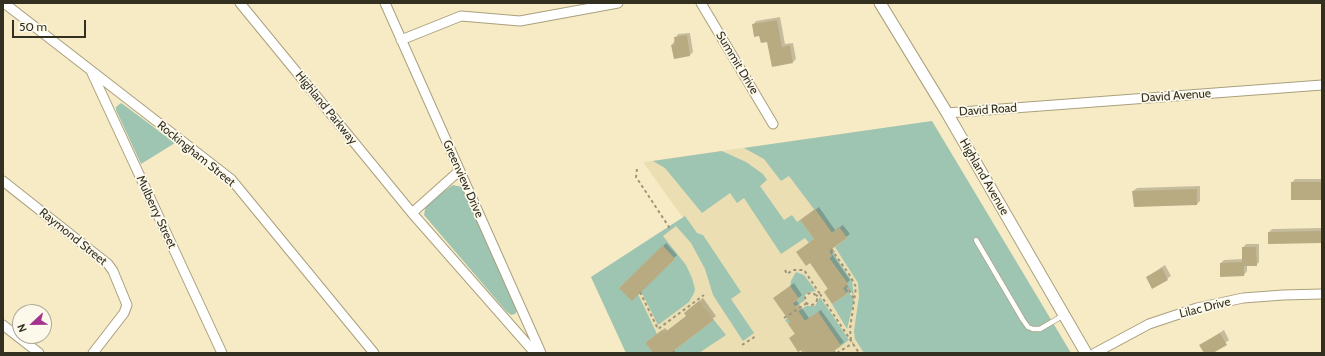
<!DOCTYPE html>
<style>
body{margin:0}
#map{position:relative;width:1325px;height:356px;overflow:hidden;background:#f7ebc6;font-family:Cabin,sans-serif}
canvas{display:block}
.frame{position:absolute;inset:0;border:4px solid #343021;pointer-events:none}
.north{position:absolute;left:12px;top:304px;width:40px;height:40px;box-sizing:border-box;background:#fdf9ea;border:1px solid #ada99a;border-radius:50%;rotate:248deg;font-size:11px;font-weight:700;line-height:16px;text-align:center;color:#343021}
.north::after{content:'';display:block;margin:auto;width:14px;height:18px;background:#a43390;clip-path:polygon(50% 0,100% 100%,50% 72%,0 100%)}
.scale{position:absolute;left:12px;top:20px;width:74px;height:18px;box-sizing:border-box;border:2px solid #343021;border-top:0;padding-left:5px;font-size:12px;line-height:14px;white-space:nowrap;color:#343021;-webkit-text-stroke:3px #fdf9ea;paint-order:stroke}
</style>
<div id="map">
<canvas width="1325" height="356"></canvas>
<div class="frame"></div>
<div class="north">N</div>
<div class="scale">50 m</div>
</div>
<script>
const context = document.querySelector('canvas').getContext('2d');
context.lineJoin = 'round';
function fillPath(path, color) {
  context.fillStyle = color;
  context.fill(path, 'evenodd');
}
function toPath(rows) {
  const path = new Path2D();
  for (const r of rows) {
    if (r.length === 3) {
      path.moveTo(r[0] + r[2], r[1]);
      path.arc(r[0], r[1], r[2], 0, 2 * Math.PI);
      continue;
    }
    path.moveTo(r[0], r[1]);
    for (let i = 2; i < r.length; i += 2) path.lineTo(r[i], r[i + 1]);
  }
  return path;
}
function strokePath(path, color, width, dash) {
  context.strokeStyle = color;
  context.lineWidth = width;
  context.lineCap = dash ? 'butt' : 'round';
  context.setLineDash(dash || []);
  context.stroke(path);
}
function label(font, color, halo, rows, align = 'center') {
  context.font = font + ' Cabin,sans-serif';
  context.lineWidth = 3.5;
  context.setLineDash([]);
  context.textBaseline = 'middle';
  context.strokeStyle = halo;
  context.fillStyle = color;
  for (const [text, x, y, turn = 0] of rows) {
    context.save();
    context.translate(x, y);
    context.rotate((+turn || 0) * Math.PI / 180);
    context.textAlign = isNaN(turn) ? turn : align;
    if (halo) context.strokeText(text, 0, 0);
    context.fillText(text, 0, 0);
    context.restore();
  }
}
fillPath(toPath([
 [932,121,1071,353,626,353,591,277,683,218,643,162]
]), '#ecdeb3');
fillPath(toPath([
 [121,103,124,105,175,143,141,164,116,110,116,107],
 [932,121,1071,353,864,353,855,339,854,331,859,296,858,283,835,247,847,238,839,228,832,233,789,176,781,181,764,159,744,148],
 [722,151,746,162,763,174,767,180,760,186,784,220,792,215,797,222,800,220,814,239,809,243,805,238,781,254,744,198,737,203,730,193,702,213,665,168,653,161],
 [453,185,462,187,517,311,515,314,511,315,506,311,424,215,426,204],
 [685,216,697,233,703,235,741,292,731,299,754,333,743,341,713,295,705,269,691,243,676,226,663,236,686,265,692,278,695,289,694,293,689,302,658,325,643,295,640,292,675,259,663,246,619,288,638,294,657,334,645,343,653,353,626,353,591,277],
 [831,250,852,281,854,296,846,285,848,284,829,258,832,256,829,251],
 [796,272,804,275,816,291,809,292,805,295,804,301,794,307,792,304,799,299,790,286,791,281],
 [845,286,854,300,847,329,832,304,847,294,842,288],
 [820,297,849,340,841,346,818,312,805,321,801,315,788,324,785,320,806,306,815,306],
 [714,320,726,335,699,353,671,353]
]), '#9ec4b2');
fillPath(toPath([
 [780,17,785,44,793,43,796,59,793,62,768,41,753,25,756,21],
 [690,33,693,52,690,55,672,45,678,34],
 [1295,179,1322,179,1322,198,1292,183],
 [1200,186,1200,201,1197,204,1133,191,1137,188],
 [819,207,835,230,843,225,850,234,832,248,835,252,832,254,850,280,846,284,850,290,846,293,825,292,828,288,815,239,805,217],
 [1322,228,1322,242,1269,232,1272,229],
 [666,243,677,255,632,299,621,288],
 [1246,244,1259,244,1259,262,1256,265,1247,265,1247,271,1244,275,1221,263,1224,260,1243,259,1243,248],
 [1165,265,1171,276,1152,288,1147,277],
 [794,283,802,295,796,300,809,318,821,310,844,342,830,353,803,353,790,338,796,333,791,321,775,298],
 [703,298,716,316,669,353,654,353,650,340,665,328,668,331,687,316,688,310],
 [1224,330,1229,340,1211,353,1206,353,1201,345]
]), '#0003');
fillPath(toPath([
 [777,20,782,47,790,45,793,63,772,67,767,42,761,43,759,36,754,37,752,24],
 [687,35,690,56,674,59,671,45,675,44,674,37],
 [1291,182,1322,182,1322,200,1291,200],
 [1197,189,1197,205,1134,207,1132,191],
 [815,209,832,233,839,227,847,238,829,251,832,256,829,258,848,284,843,288,847,294,832,304,824,292,828,289,810,263,806,266,796,252,814,239,800,220],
 [1322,231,1322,243,1268,244,1268,232],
 [662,246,675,259,632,301,619,288],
 [1242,247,1256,247,1257,266,1244,266,1244,276,1220,277,1220,263,1242,262],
 [1162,268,1168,280,1152,289,1146,277],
 [790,286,799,299,793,303,805,321,818,312,841,346,831,353,807,353,804,348,798,352,789,338,795,334,788,324,790,322,773,298],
 [699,301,714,320,671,353,653,353,645,343,662,330,664,333,686,316,684,313],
 [1220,333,1227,345,1213,353,1204,353,1199,345]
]), '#b8ab82');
const service = toPath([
 [976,240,1023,320,1028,327,1033,329,1040,329,1064,315]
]);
const minor = toPath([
 [4,3,231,179,374,353],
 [240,3,412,213,535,353],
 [385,3,541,353],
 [701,3,773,124],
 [401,40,461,16,520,21,618,3],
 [92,73,222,353],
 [947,113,1322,85],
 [3,181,108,264,113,271,127,305,124,313,93,353],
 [412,213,459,171],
 [3,325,39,353],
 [1095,353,1149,324,1197,308,1243,298,1283,295,1322,294]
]);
const tertiary = toPath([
 [880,3,947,113,1086,353]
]);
strokePath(service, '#aaa07d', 6);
strokePath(minor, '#aaa07d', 11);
strokePath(tertiary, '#aaa07d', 13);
strokePath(toPath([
 [637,169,636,177,671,230],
 [831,249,849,274,856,287,850,329,851,341],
 [785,270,787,274,793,270,804,270,820,294,816,296],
 [846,285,854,299],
 [640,292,658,329,704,295],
 [811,299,6],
 [820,294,859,353],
 [784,318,807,303],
 [742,345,756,336],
 [673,351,675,353],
 [834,351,835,353],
 [837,353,853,343]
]), '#9d957a', 2, [3, 3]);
strokePath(service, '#fff', 4.5);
strokePath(minor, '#fff', 9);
strokePath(tertiary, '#fff', 11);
label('12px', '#343021', '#fdf9ea', [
 ["Summit Drive",737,63,59],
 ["David Avenue",1176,96,-4],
 ["Highland Parkway",326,108,51],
 ["David Road",988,110,-4],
 ["Rockingham Street",196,154,39],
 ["Highland Avenue",984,177,60],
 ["Greenview Drive",463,179,66],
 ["Mulberry Street",156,212,65],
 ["Raymond Street",73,237,39],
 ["Lilac Drive",1205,308,-14]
]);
</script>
